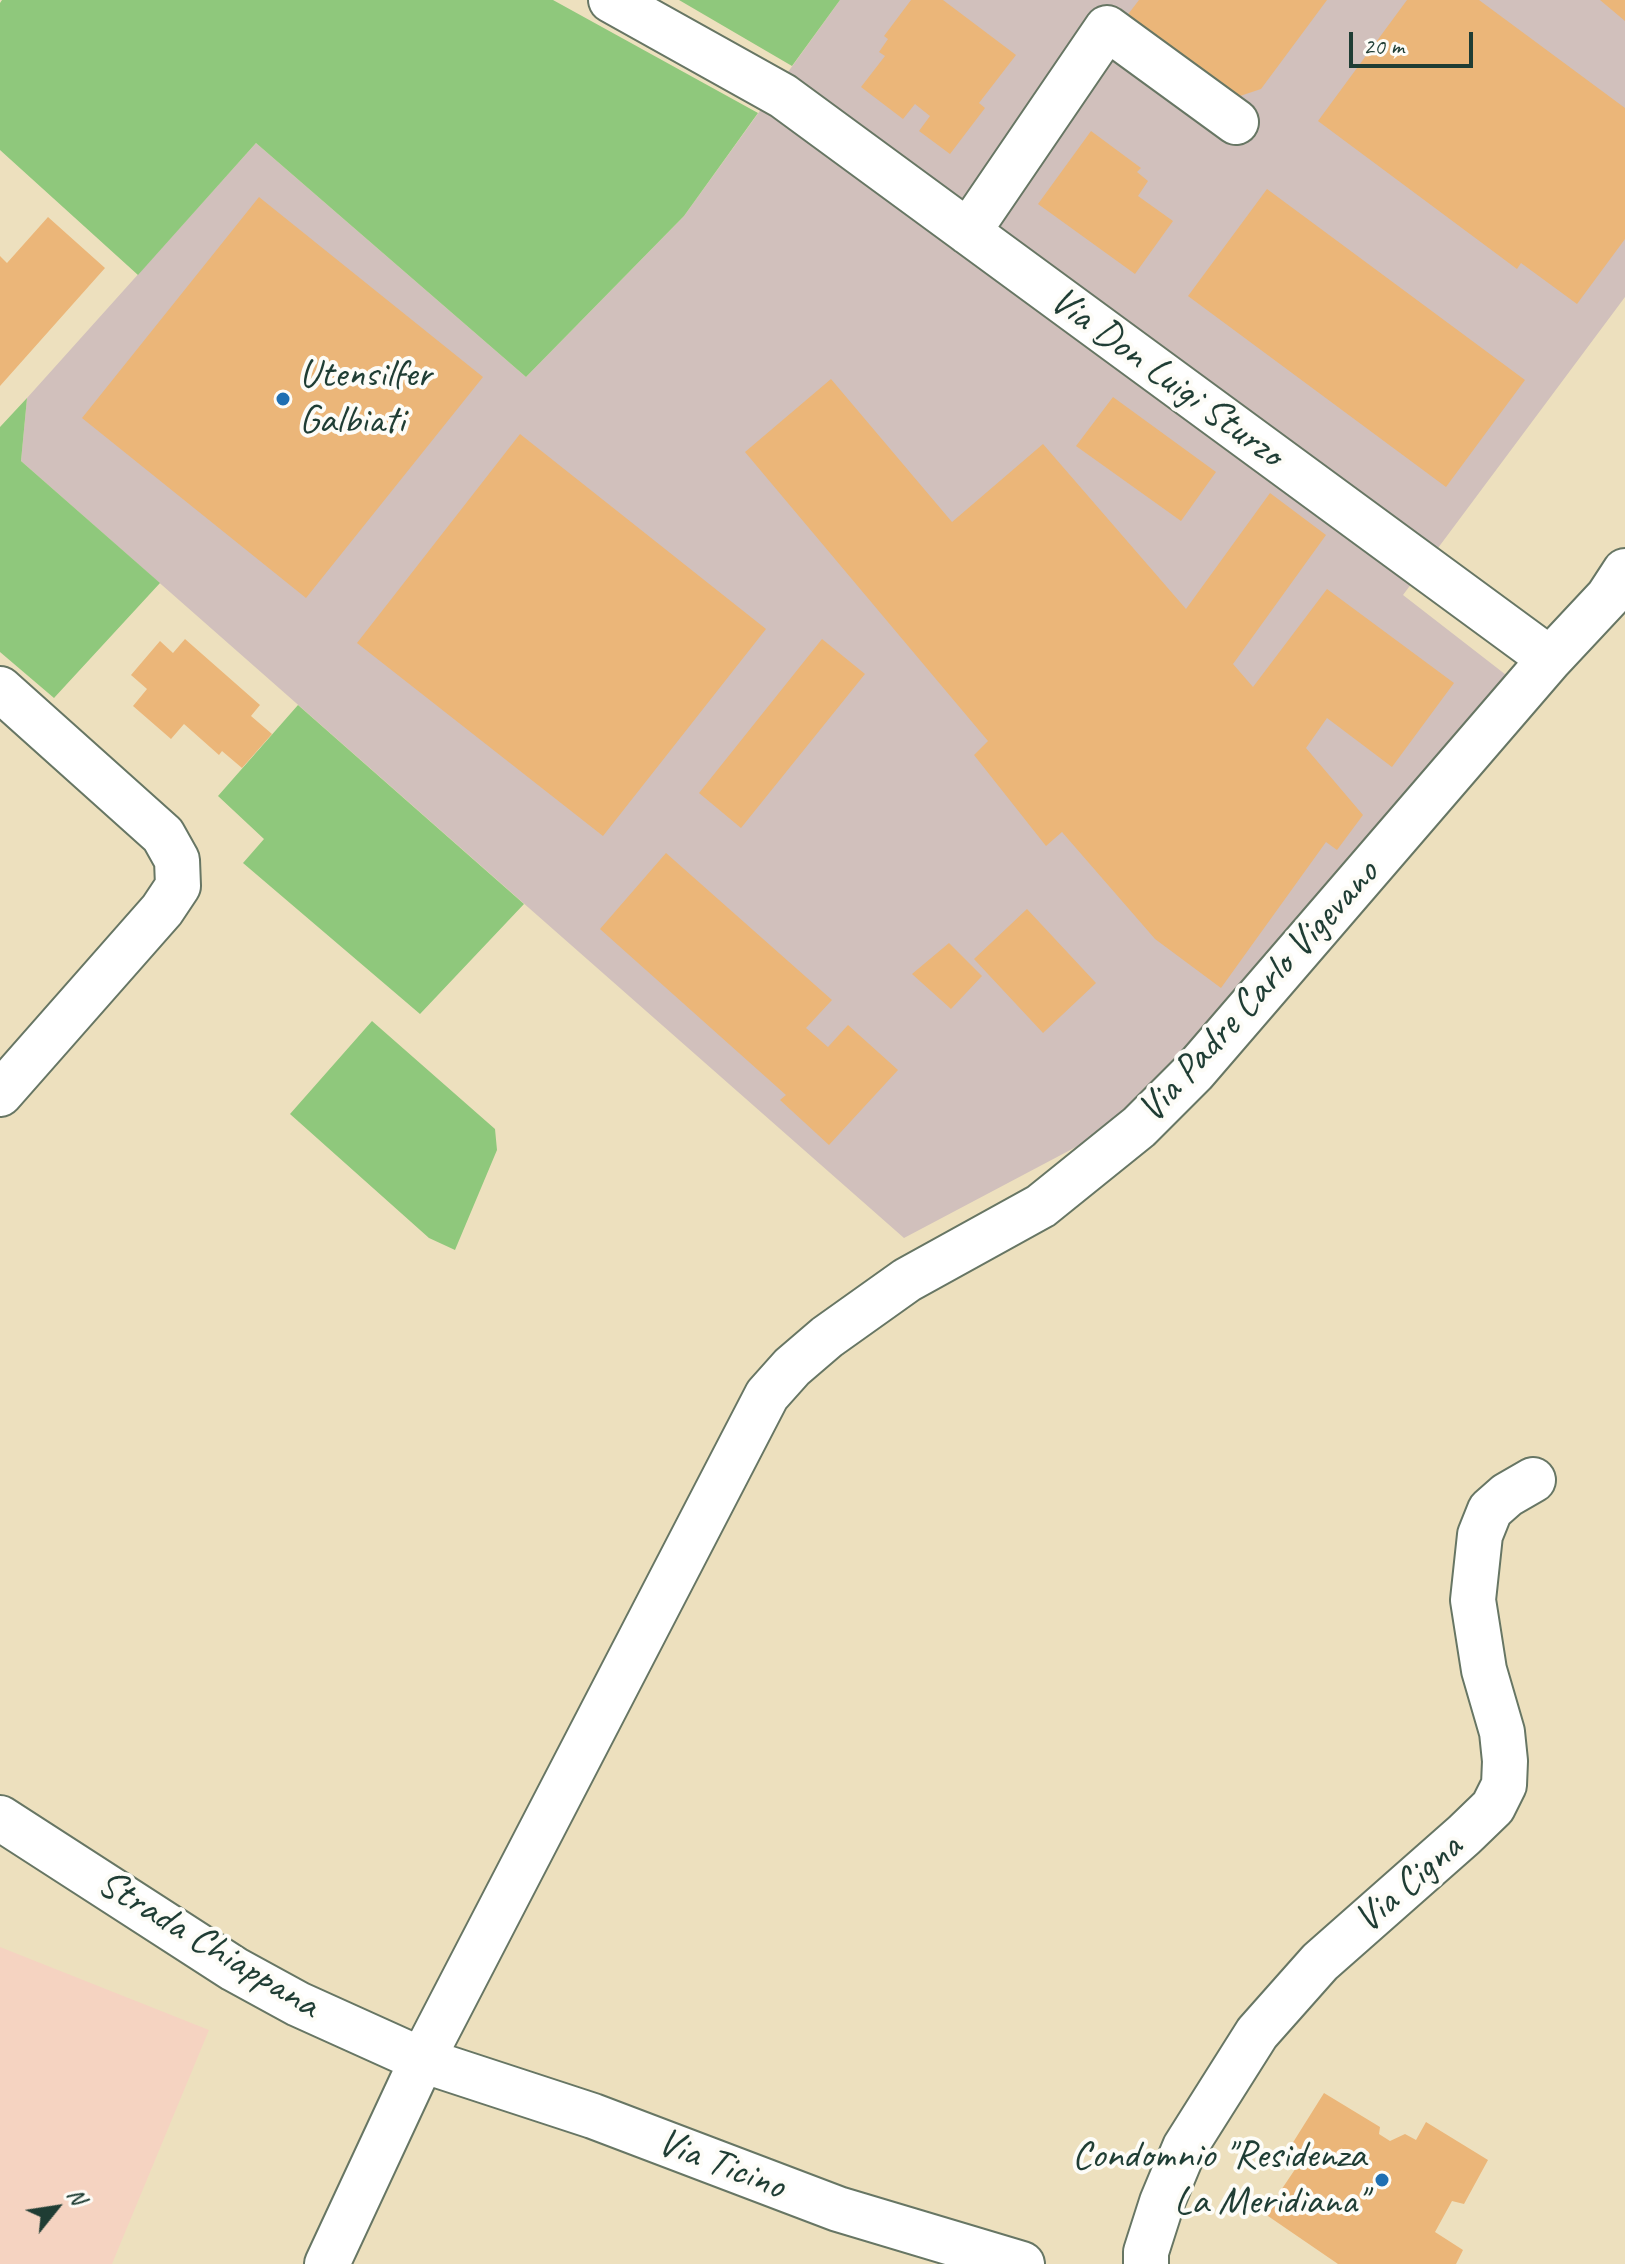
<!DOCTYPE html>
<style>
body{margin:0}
#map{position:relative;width:1625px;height:2264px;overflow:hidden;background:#ede0be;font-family:Caveat,sans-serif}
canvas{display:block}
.north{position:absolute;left:16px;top:2168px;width:80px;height:80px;-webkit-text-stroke:6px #fdfcf7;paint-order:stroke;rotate:60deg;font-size:22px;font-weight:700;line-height:32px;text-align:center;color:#1f3d34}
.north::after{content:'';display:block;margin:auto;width:28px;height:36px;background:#1f3d34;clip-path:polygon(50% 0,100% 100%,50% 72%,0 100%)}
.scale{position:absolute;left:1349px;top:32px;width:124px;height:36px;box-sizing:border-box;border:4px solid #1f3d34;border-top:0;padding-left:10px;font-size:24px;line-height:28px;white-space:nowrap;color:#1f3d34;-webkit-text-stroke:6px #fdfcf7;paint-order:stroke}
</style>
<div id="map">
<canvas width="1625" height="2264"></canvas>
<div class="north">N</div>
<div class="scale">20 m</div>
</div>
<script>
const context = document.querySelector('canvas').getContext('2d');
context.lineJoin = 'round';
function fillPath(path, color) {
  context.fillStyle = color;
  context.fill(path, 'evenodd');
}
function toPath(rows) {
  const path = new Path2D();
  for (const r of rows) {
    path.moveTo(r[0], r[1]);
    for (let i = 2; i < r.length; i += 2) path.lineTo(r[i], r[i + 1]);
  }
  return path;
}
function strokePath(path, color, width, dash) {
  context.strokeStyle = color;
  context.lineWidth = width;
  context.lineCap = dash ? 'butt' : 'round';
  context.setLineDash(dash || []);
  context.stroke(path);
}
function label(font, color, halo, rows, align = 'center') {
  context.font = font + ' Caveat,sans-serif';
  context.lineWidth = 8;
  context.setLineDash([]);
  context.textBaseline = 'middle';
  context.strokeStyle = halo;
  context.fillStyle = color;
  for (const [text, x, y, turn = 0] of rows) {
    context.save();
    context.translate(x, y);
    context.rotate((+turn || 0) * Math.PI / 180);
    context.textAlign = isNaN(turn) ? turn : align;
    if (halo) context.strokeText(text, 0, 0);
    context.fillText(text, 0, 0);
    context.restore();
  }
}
fillPath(toPath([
 [0,1947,209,2030,112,2264,0,2264]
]), '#f5d3c1');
fillPath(toPath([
 [840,0,1625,0,1625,297,1403,595,1510,678,1168,1075,1093,1138,904,1238,21,461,27,398,256,143,526,377,684,216]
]), '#d1c0bc');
fillPath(toPath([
 [2,0,553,0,758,113,684,216,526,377,256,143,138,275,0,150,0,3],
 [679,0,840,0,792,66],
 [27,398,21,461,160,583,54,698,0,652,0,427],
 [298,705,524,904,420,1014,243,863,264,839,218,796],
 [372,1021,495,1129,497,1150,455,1250,429,1238,290,1114]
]), '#8fc87c');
fillPath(toPath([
 [911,0,943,0,1016,55,979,103,985,108,950,154,919,131,930,116,915,104,903,119,861,87,885,56,879,52,888,39,884,36],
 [1139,0,1327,0,1261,89,1234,98,1126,17],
 [1407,0,1479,0,1625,108,1625,239,1577,304,1521,263,1517,269,1318,121],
 [1600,0,1625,0,1625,21],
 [1091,131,1141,168,1137,172,1148,181,1138,196,1173,221,1135,274,1038,204],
 [1267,189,1525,380,1446,487,1188,296],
 [259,197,483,377,306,598,82,418],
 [48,217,105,268,0,386,0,256,7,263],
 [831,379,952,522,1043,444,1186,609,1270,493,1326,535,1233,664,1253,687,1327,589,1454,683,1392,767,1327,718,1306,748,1363,815,1337,850,1326,842,1221,988,1155,939,1062,832,1046,846,974,755,988,741,745,452],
 [1113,397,1216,472,1181,521,1076,446],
 [520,434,766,629,603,836,357,643],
 [185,639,260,705,251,716,272,734,242,768,222,751,219,755,184,724,171,739,133,706,147,689,131,675,160,641,173,653],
 [822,639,865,674,741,828,699,793],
 [666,853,832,1000,806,1028,828,1047,848,1025,898,1070,829,1145,780,1100,786,1095,600,929],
 [1027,909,1096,983,1043,1033,974,959],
 [949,943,982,976,951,1009,912,974],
 [1324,2093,1380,2127,1379,2134,1390,2141,1405,2134,1416,2140,1426,2122,1488,2160,1464,2204,1452,2201,1435,2232,1463,2250,1456,2264,1338,2264,1265,2214,1306,2153,1292,2144]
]), '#ebb679');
const minor = toPath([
 [611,0,783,96,1550,659],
 [968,232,1107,28,1236,122],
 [0,689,163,835,177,860,178,886,162,910,0,1094],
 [0,1818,234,1969,298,2004,422,2060,593,2116,838,2209,1022,2264],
 [327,2264,422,2060,767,1395,792,1367,827,1337,907,1280,1041,1206,1139,1127,1194,1072,1550,659,1608,597,1625,571],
 [1146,2264,1146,2252,1162,2202,1185,2147,1257,2033,1320,1962,1464,1835,1493,1807,1504,1785,1505,1761,1502,1732,1484,1670,1473,1600,1480,1535,1490,1510,1507,1495,1533,1480]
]);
strokePath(minor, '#677664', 48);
strokePath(minor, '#fff', 44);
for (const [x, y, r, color] of [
 [283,399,8,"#1f6fb2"],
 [1382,2180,8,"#1f6fb2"]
]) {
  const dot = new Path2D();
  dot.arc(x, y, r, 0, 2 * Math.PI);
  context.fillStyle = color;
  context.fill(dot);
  strokePath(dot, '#fdfcf7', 3);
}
label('40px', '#1f3d34', '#fdfcf7', [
 ["Utensilfer",299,376],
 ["Galbiati",299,422],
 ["Condomnio \"Residenza",1366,2157,"right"],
 ["La Meridiana\"",1366,2203,"right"]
], 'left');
label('40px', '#1f3d34', '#fdfcf7', [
 ["Via Don Luigi Sturzo",1166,378,36],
 ["Via Padre Carlo Vigevano",1259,992,-48],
 ["Via Cigna",1409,1884,-41],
 ["Strada Chiappana",208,1945,31],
 ["Via Ticino",721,2165,21]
]);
</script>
